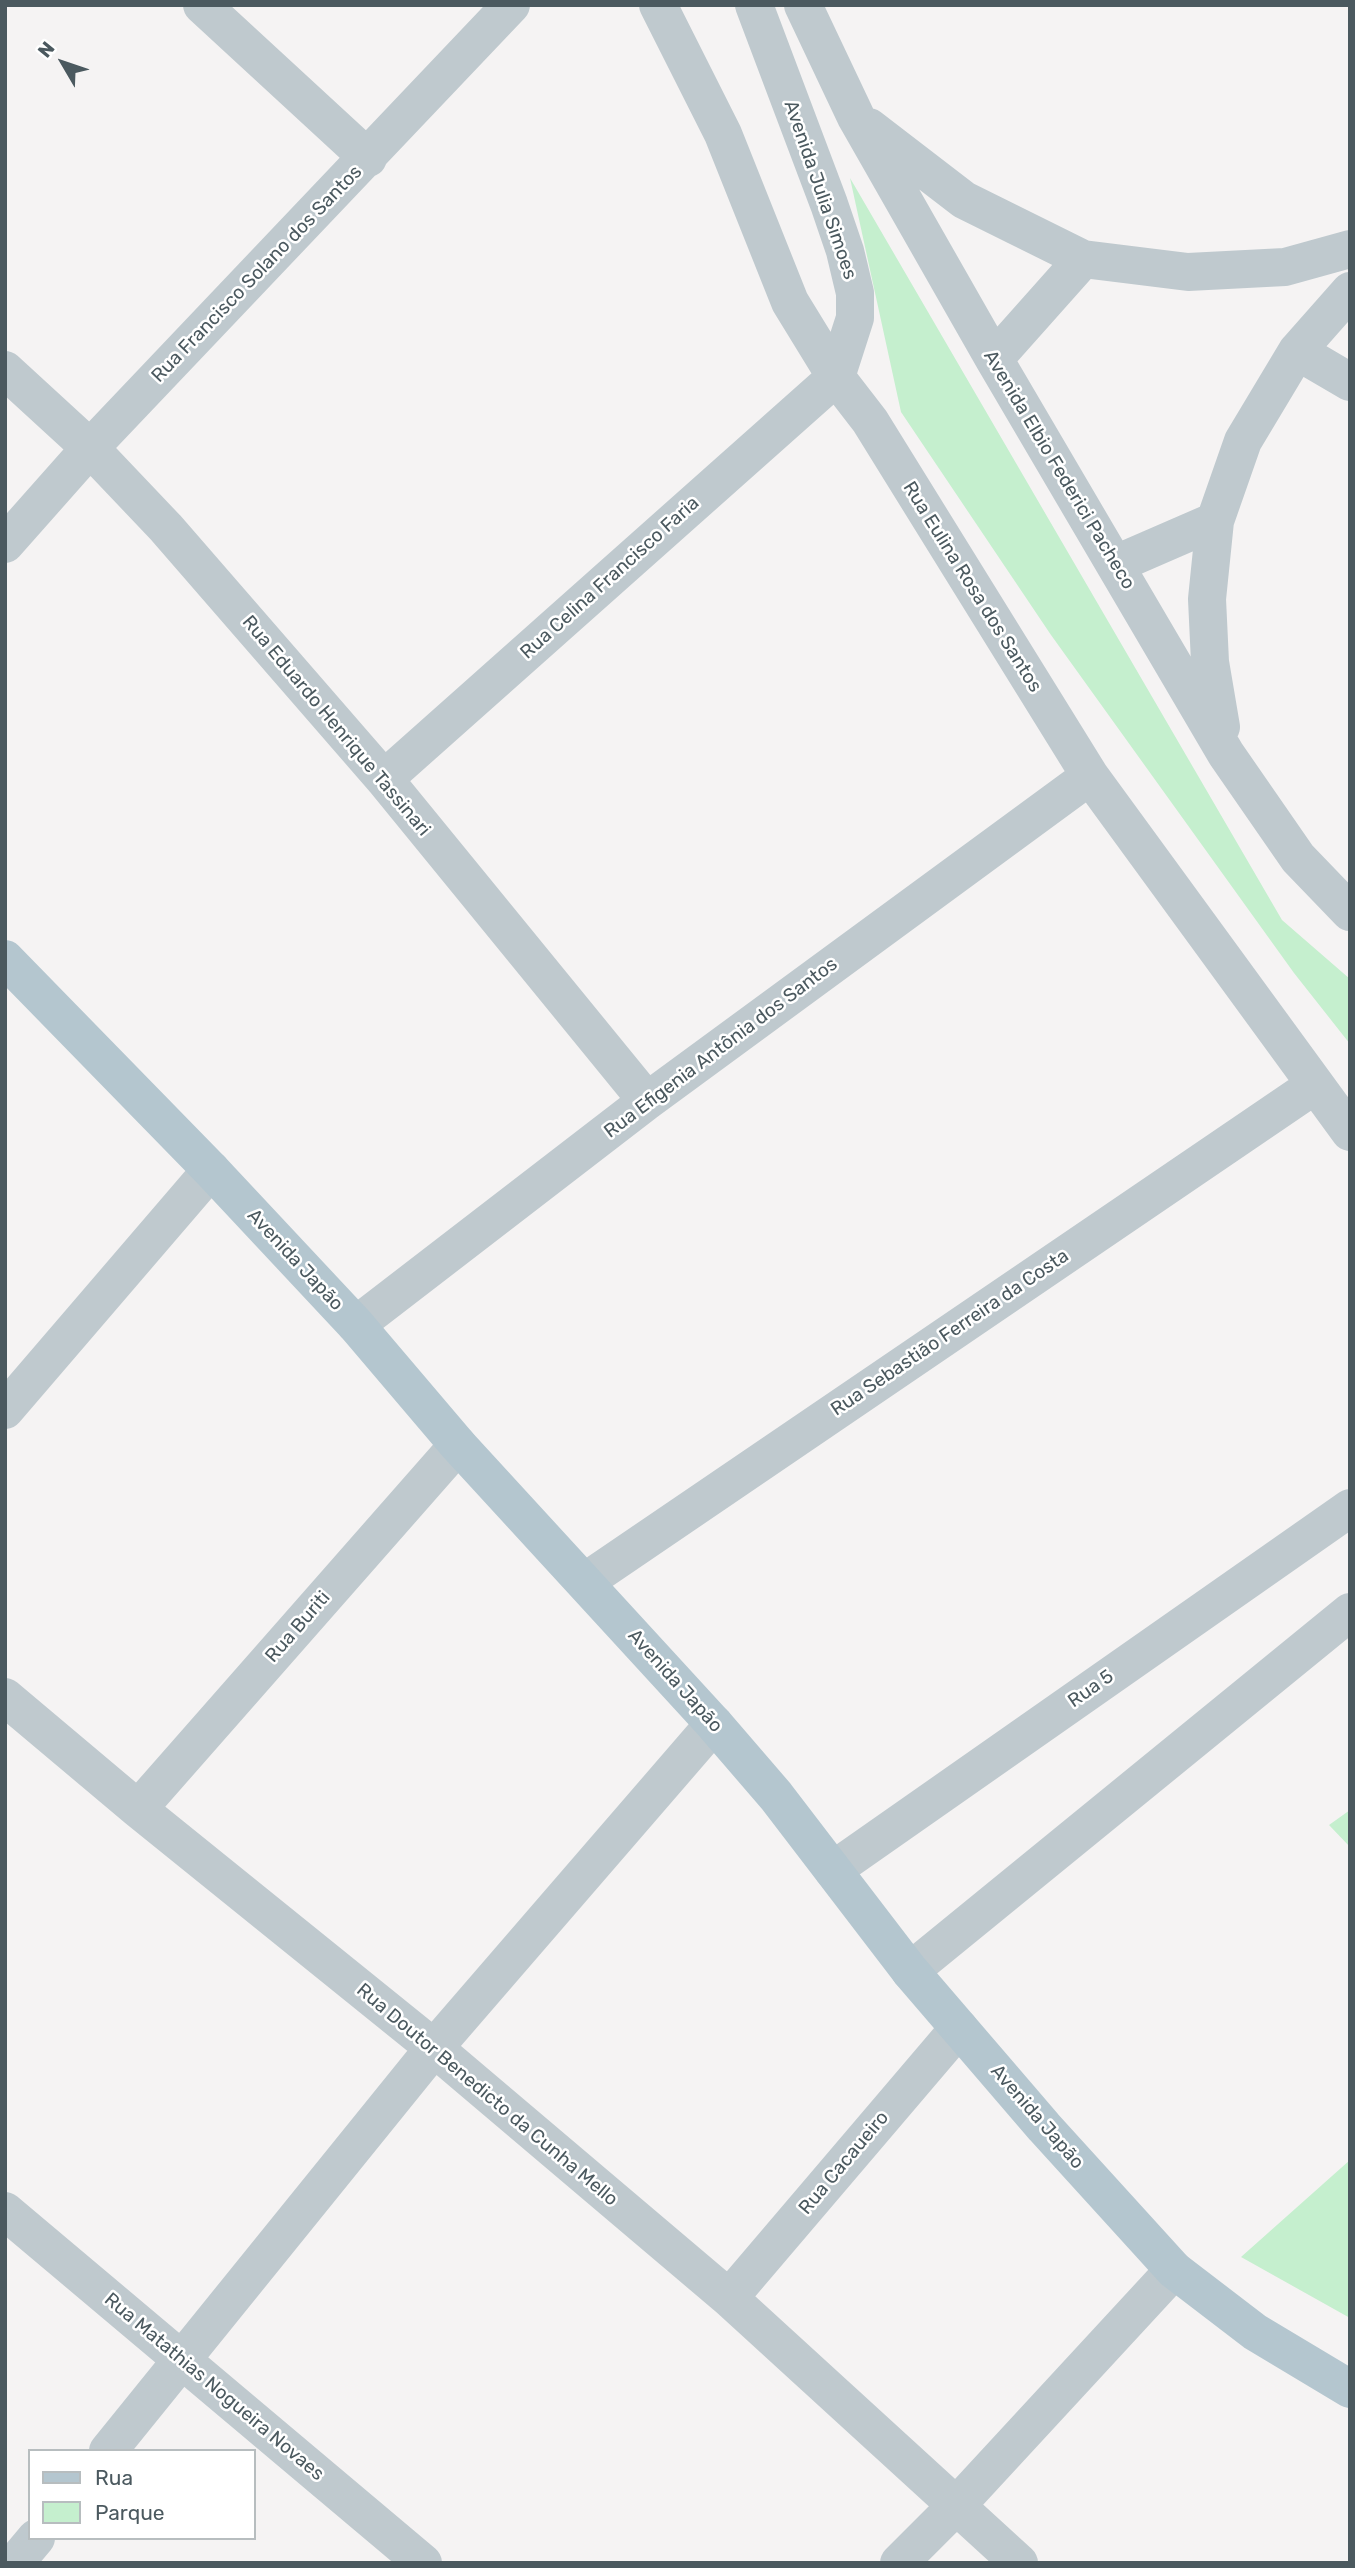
<!DOCTYPE html>
<meta charset="utf-8">
<style>
body{margin:0}
#map{position:relative;width:1355px;height:2568px;overflow:hidden;background:#f5f3f3;font-family:Rubik,sans-serif}
canvas{display:block}
.frame{position:absolute;inset:0;border:7px solid #4b595f;pointer-events:none}
.legend{position:absolute;left:28px;top:2449px;width:228px;height:91px;box-sizing:border-box;background:#fff;border:2px solid #b7bdbf;margin:0;padding:9px 12px;list-style:none;font-size:21px;color:#4b595f}
.legend li{display:flex;align-items:center;gap:14px;height:35px}
.legend b{width:35px;border:2px solid #b7bdbf}
.north{position:absolute;left:28px;top:28px;width:70px;height:70px;-webkit-text-stroke:5px #fff;paint-order:stroke;rotate:309deg;font-size:19px;font-weight:700;line-height:28px;text-align:center;color:#4b595f}
.north::after{content:'';display:block;margin:auto;width:24px;height:32px;background:#4b595f;clip-path:polygon(50% 0,100% 100%,50% 72%,0 100%)}
</style>
<div id="map">
<canvas width="1355" height="2568"></canvas>
<div class="frame"></div>
<ul class="legend">
<li><b style="height:9px;background:#b4c6cf"></b>Rua</li>
<li><b style="height:19px;background:#c5efce"></b>Parque</li>
</ul>
<div class="north">N</div>
</div>
<script>
const context = document.querySelector('canvas').getContext('2d');
context.lineJoin = 'round';
function fillPath(path, color) {
  context.fillStyle = color;
  context.fill(path, 'evenodd');
}
function toPath(rows) {
  const path = new Path2D();
  for (const r of rows) {
    path.moveTo(r[0], r[1]);
    for (let i = 2; i < r.length; i += 2) path.lineTo(r[i], r[i + 1]);
  }
  return path;
}
function strokePath(path, color, width, dash) {
  context.strokeStyle = color;
  context.lineWidth = width;
  context.lineCap = dash ? 'butt' : 'round';
  context.setLineDash(dash || []);
  context.stroke(path);
}
function label(font, color, halo, rows, align = 'center') {
  context.font = font + ' Rubik,sans-serif';
  context.lineWidth = 5;
  context.setLineDash([]);
  context.textBaseline = 'middle';
  context.strokeStyle = halo;
  context.fillStyle = color;
  for (const [text, x, y, turn = 0] of rows) {
    context.save();
    context.translate(x, y);
    context.rotate((+turn || 0) * Math.PI / 180);
    context.textAlign = isNaN(turn) ? turn : align;
    if (halo) context.strokeText(text, 0, 0);
    context.fillText(text, 0, 0);
    context.restore();
  }
}
fillPath(toPath([
 [850,178,1282,920,1350,979,1350,1044,1294,973,1051,635,901,412],
 [1350,1810,1350,1847,1329,1825],
 [1350,2160,1350,2318,1241,2257]
]), '#c5efce');
strokePath(toPath([
 [202,5,368,158],
 [658,5,723,134,790,302,836,377,870,421,1090,776,1350,1132],
 [803,5,856,117,994,359,1226,754,1298,858,1350,912],
 [869,127,964,200,1083,259,1188,272,1285,267,1350,249],
 [1297,351,1350,382],
 [994,359,1083,259],
 [5,370,90,448,166,528,384,779,647,1101],
 [5,544,90,448,511,5],
 [1116,564,1215,521],
 [1221,727,1210,662,1207,599,1215,521,1243,441,1297,351,1350,291],
 [384,779,836,377,855,318,855,293,845,251,829,204,754,5],
 [356,1325,647,1101,1090,776],
 [5,1410,211,1170],
 [586,1581,1315,1085],
 [5,1697,138,1809,434,2048,729,2298,1019,2563],
 [138,1809,458,1445],
 [833,1870,1350,1508],
 [910,1971,1350,1612],
 [5,2211,423,2563],
 [729,2298,959,2028],
 [108,2451,434,2048,714,1724],
 [15,2563,36,2538],
 [899,2563,956,2506,1174,2270]
]), '#bfc9ce', 38);
strokePath(toPath([
 [5,959,211,1170,356,1325,458,1445,714,1724,776,1796,910,1971,1044,2127,1174,2270,1255,2332,1350,2389]
]), '#b4c6cf', 38);
label('19px', '#4b595f', '#fff', [
 ["Avenida Julia Simoes",820,190,71],
 ["Rua Francisco Solano dos Santos",257,274,-46],
 ["Avenida Elbio Federici Pacheco",1059,470,59],
 ["Rua Celina Francisco Faria",610,578,-42],
 ["Rua Eulina Rosa dos Santos",972,587,58],
 ["Rua Eduardo Henrique Tassinari",336,726,50],
 ["Rua Efigenia Antônia dos Santos",721,1048,-37],
 ["Avenida Japão",295,1260,47],
 ["Rua Sebastião Ferreira da Costa",950,1333,-34],
 ["Rua Buriti",298,1627,-49],
 ["Avenida Japão",675,1681,48],
 ["Rua 5",1091,1689,-35],
 ["Rua Doutor Benedicto da Cunha Mello",487,2095,40],
 ["Avenida Japão",1037,2117,49],
 ["Rua Cacaueiro",844,2163,-50],
 ["Rua Matathias Nogueira Novaes",214,2387,40]
]);
</script>
